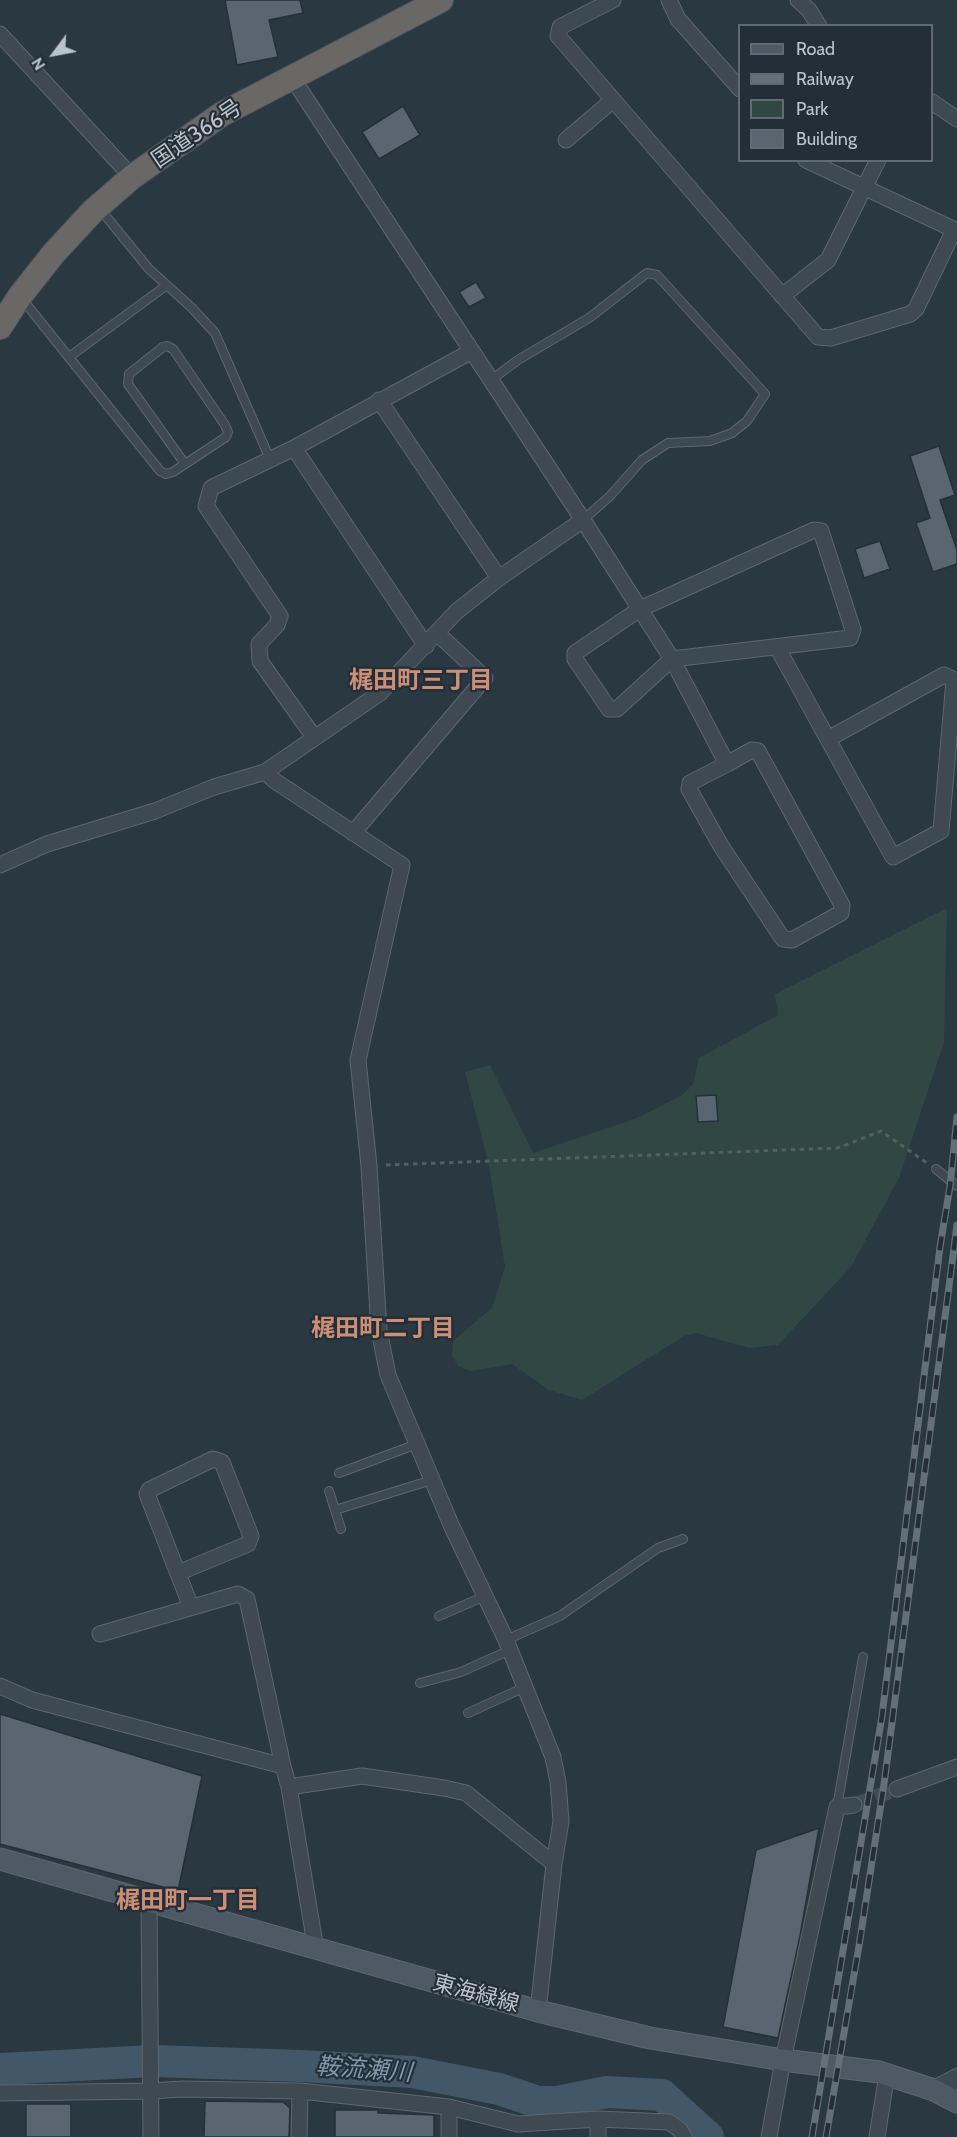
<!DOCTYPE html>
<meta charset="utf-8">
<style>
body{margin:0}
#map{position:relative;width:957px;height:2137px;overflow:hidden;background:#2a3841;font-family:Cabin,sans-serif}
canvas{display:block}
.legend{position:absolute;left:738px;top:24px;width:195px;height:138px;box-sizing:border-box;background:#232e37;border:2px solid #606a72;margin:0;padding:8px 10px;list-style:none;font-size:18px;color:#bcc4cb}
.legend li{display:flex;align-items:center;gap:12px;height:30px}
.legend b{width:30px;border:2px solid #606a72}
.north{position:absolute;left:24px;top:24px;width:60px;height:60px;-webkit-text-stroke:4px #232e37;paint-order:stroke;rotate:238deg;font-size:16px;font-weight:700;line-height:24px;text-align:center;color:#bcc4cb}
.north::after{content:'';display:block;margin:auto;width:21px;height:27px;background:#bcc4cb;clip-path:polygon(50% 0,100% 100%,50% 72%,0 100%)}
</style>
<div id="map">
<canvas width="957" height="2137"></canvas>
<ul class="legend">
<li><b style="height:8px;background:#4d5964"></b>Road</li>
<li><b style="height:8px;background:#63707a"></b>Railway</li>
<li><b style="height:16px;background:#304744"></b>Park</li>
<li><b style="height:16px;background:#596671"></b>Building</li>
</ul>
<div class="north">N</div>
</div>
<script>
const context = document.querySelector('canvas').getContext('2d');
context.lineJoin = 'round';
function fillPath(path, color) {
  context.fillStyle = color;
  context.fill(path, 'evenodd');
}
function toPath(rows) {
  const path = new Path2D();
  for (const r of rows) {
    path.moveTo(r[0], r[1]);
    for (let i = 2; i < r.length; i += 2) path.lineTo(r[i], r[i + 1]);
  }
  return path;
}
function strokePath(path, color, width, dash) {
  context.strokeStyle = color;
  context.lineWidth = width;
  context.lineCap = dash ? 'butt' : 'round';
  context.setLineDash(dash || []);
  context.stroke(path);
}
function label(font, color, halo, rows, align = 'center') {
  context.font = font + ' Cabin,"Noto Sans JP",sans-serif';
  context.lineWidth = 4.5;
  context.setLineDash([]);
  context.textBaseline = 'middle';
  context.strokeStyle = halo;
  context.fillStyle = color;
  for (const [text, x, y, turn = 0] of rows) {
    context.save();
    context.translate(x, y);
    context.rotate((+turn || 0) * Math.PI / 180);
    context.textAlign = isNaN(turn) ? turn : align;
    if (halo) context.strokeText(text, 0, 0);
    context.fillText(text, 0, 0);
    context.restore();
  }
}
fillPath(toPath([
 [947,908,944,1042,899,1178,851,1267,778,1345,749,1348,696,1333,684,1336,582,1400,549,1390,512,1364,471,1371,458,1366,452,1355,453,1341,492,1308,505,1267,489,1166,465,1072,490,1065,533,1153,637,1118,682,1095,693,1084,699,1058,778,1015,775,994]
]), '#304744');
strokePath(toPath([
 [0,2069,154,2061,301,2066,412,2072,499,2089,538,2102,557,2102,607,2092,662,2095,708,2137]
]), '#425868', 32);
const building = toPath([
 [225,0,300,0,303,13,269,20,278,57,237,65,225,0],
 [403,106,420,135,379,159,362,132,403,106],
 [476,282,486,298,469,307,459,292,476,282],
 [939,446,955,495,940,500,957,550,957,564,933,572,916,523,930,518,910,456,939,446],
 [880,541,890,569,864,578,855,549,880,541],
 [716,1095,718,1121,698,1122,696,1096,716,1095],
 [0,1714,202,1776,178,1891,0,1844,0,1714],
 [819,1828,800,1936,778,2038,723,2027,756,1850,819,1828],
 [205,2101,283,2102,290,2108,289,2137,204,2137,205,2101],
 [26,2104,71,2104,71,2137,26,2137,26,2104],
 [335,2110,378,2110,378,2113,434,2115,434,2137,335,2137,335,2110]
]);
fillPath(building, '#596671');
strokePath(building, '#253039', 1.5);
strokePath(toPath([
 [854,1805,897,1789]
]), '#404d56', 15, [15, 8]);
const service = toPath([
 [100,209,149,269,191,307,215,333,270,459],
 [23,300,160,471,166,474,173,472,226,437,228,432,225,425,173,349,167,346,163,347,129,374,128,384,185,464],
 [69,357,167,285],
 [491,380,518,360,589,318,647,273,657,275,765,394,747,421,732,433,710,441,668,443,642,460,610,496,583,520],
 [936,1169,957,1186],
 [339,1473,417,1444],
 [329,1491,341,1529],
 [335,1510,432,1480],
 [439,1616,485,1596],
 [506,1640,560,1616,658,1548,683,1539],
 [420,1683,461,1672,510,1650],
 [468,1713,525,1687],
 [837,1807,863,1657]
]);
const minor = toPath([
 [613,0,560,27,558,36,818,337,831,338,910,314,916,309,954,230],
 [669,0,678,19,740,89],
 [798,0,809,10,819,26],
 [0,34,132,177],
 [291,76,583,520,672,659,727,764,752,750,758,751,842,905,841,913,792,940,783,939,721,846,689,789,690,783,727,764],
 [932,102,957,119],
 [566,140,613,100],
 [806,160,957,231],
 [782,296,828,260,878,160],
 [379,400,499,578],
 [294,448,426,646],
 [814,530,821,531,853,630,850,638,672,659,617,709,609,709,575,659,575,653,640,609,814,530],
 [777,647,893,857,941,831,954,680,944,675,828,739],
 [314,737,260,661,259,644,277,625,280,616,206,506,211,488,294,448,472,351],
 [265,772,275,781,402,865,358,1060,369,1166,379,1330,388,1375,452,1527,506,1640,553,1757,558,1782,561,1821,554,1864,538,2011],
 [353,833,485,678,437,633],
 [0,865,47,844,155,811,214,787,265,772,380,693,456,612,499,578,583,520],
 [178,1573,248,1544,251,1536,222,1462,213,1459,149,1490,147,1494,191,1607],
 [100,1634,238,1594,247,1599,283,1766],
 [0,1686,32,1700,283,1766,289,1787,316,1950],
 [289,1787,362,1776,444,1788,466,1793,554,1864],
 [897,1789,957,1767],
 [149,1901,151,2137],
 [0,2093,150,2091,183,2089,300,2091,449,2107,518,2124,598,2119,669,2122,680,2130,684,2137],
 [449,2107,449,2137],
 [598,2119,598,2137],
 [299,2137,300,2091],
 [769,2137,783,2060,837,1807,854,1805],
 [877,2137,887,2074]
]);
const tertiary = toPath([
 [934,2090,957,2078]
]);
const secondary = toPath([
 [0,1859,538,2011,650,2038,783,2060,879,2072,934,2090,957,2102]
]);
const trunk = toPath([
 [0,327,20,296,54,253,93,211,132,177,222,114,441,0]
]);
strokePath(service, '#5d676f', 10);
strokePath(minor, '#5d676f', 17);
strokePath(tertiary, '#5d676f', 20);
strokePath(secondary, '#5d676f', 23);
strokePath(trunk, '#49545c', 26);
strokePath(toPath([
 [386,1165,838,1148,881,1131,927,1163]
]), '#4f6261', 3, [4.5, 4.5]);
strokePath(service, '#3e4951', 8);
strokePath(minor, '#3e4951', 15);
strokePath(tertiary, '#3e4951', 18);
strokePath(secondary, '#4d5964', 21);
strokePath(trunk, '#6a6866', 24);
const rail = toPath([
 [812,2137,882,1716,940,1247,950,1186,957,1117],
 [826,2137,859,1946,884,1784,957,1225]
]);
strokePath(rail, '#63707a', 7);
strokePath(rail, '#232e37', 4.5, [14]);
label('22px', '#bcc4cb', '#232e37', [
 ["国道366号",197,134,-34],
 ["東海緑線",476,1994,15]
]);
label('bold 24px', '#cc8e76', '#232e37', [
 ["梶田町三丁目",421,681],
 ["梶田町二丁目",383,1329],
 ["梶田町一丁目",188,1901]
]);
label('italic 24px', '#8098aa', '#232e37', [
 ["鞍流瀬川",364,2070,4]
]);
</script>
